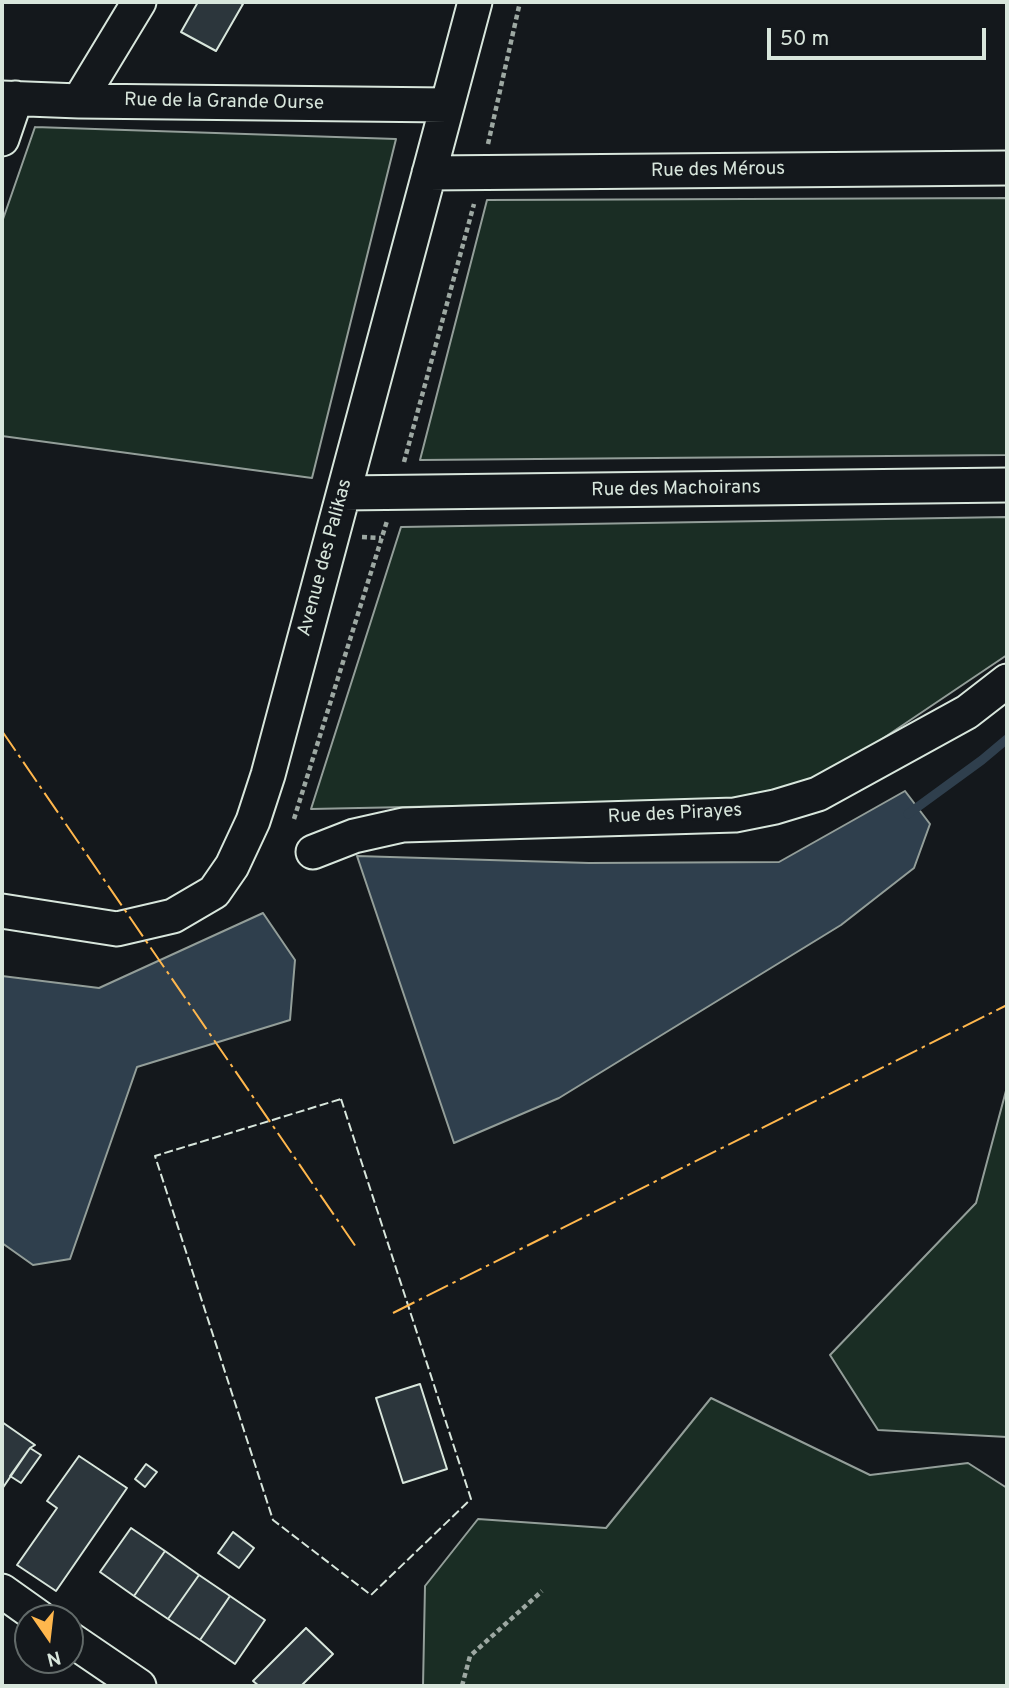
<!DOCTYPE html>
<meta charset="utf-8">
<style>
body{margin:0}
#map{position:relative;width:1009px;height:1688px;overflow:hidden;background:#14181c;font-family:Overpass,sans-serif}
canvas{display:block}
.frame{position:absolute;inset:0;border:4px solid #d8e6dc;pointer-events:none}
.north{position:absolute;left:14px;top:1604px;width:70px;height:70px;box-sizing:border-box;background:#14181c;border:2px solid #626a69;border-radius:50%;rotate:166deg;font-size:19px;font-weight:700;line-height:28px;text-align:center;color:#d8e6dc}
.north::after{content:'';display:block;margin:auto;width:24px;height:32px;background:#ffb74d;clip-path:polygon(50% 0,100% 100%,50% 72%,0 100%)}
.scale{position:absolute;left:767px;top:28px;width:219px;height:32px;box-sizing:border-box;border:4px solid #d8e6dc;border-top:0;padding-left:9px;font-size:21px;line-height:24px;white-space:nowrap;color:#d8e6dc;-webkit-text-stroke:5px #14181c;paint-order:stroke}
</style>
<div id="map">
<canvas width="1009" height="1688"></canvas>
<div class="frame"></div>
<div class="north">N</div>
<div class="scale">50 m</div>
</div>
<script>
const context = document.querySelector('canvas').getContext('2d');
context.lineJoin = 'round';
function fillPath(path, color) {
  context.fillStyle = color;
  context.fill(path, 'evenodd');
}
function toPath(rows) {
  const path = new Path2D();
  for (const r of rows) {
    path.moveTo(r[0], r[1]);
    for (let i = 2; i < r.length; i += 2) path.lineTo(r[i], r[i + 1]);
  }
  return path;
}
function strokePath(path, color, width, dash) {
  context.strokeStyle = color;
  context.lineWidth = width;
  context.lineCap = dash ? 'butt' : 'round';
  context.setLineDash(dash || []);
  context.stroke(path);
}
function label(font, color, halo, rows, align = 'center') {
  context.font = font + ' Overpass,sans-serif';
  context.lineWidth = 5;
  context.setLineDash([]);
  context.textBaseline = 'middle';
  context.strokeStyle = halo;
  context.fillStyle = color;
  for (const [text, x, y, turn = 0] of rows) {
    context.save();
    context.translate(x, y);
    context.rotate((+turn || 0) * Math.PI / 180);
    context.textAlign = isNaN(turn) ? turn : align;
    if (halo) context.strokeText(text, 0, 0);
    context.fillText(text, 0, 0);
    context.restore();
  }
}
const green = toPath([
 [35,127,396,139,312,478,2,436,2,222,35,127],
 [1007,198,1007,455,420,460,487,200,1007,198],
 [1007,517,1007,655,830,774,743,800,311,809,401,527,1007,517],
 [1007,1087,1007,1437,878,1430,830,1355,976,1203,1007,1087],
 [711,1398,870,1475,968,1463,1007,1488,1007,1686,423,1686,425,1586,478,1519,606,1528,711,1398]
]);
fillPath(green, '#1a2d24');
strokePath(green, '#939e99', 2);
const water = toPath([
 [905,791,930,824,914,868,841,925,559,1098,454,1143,357,856,589,863,779,862,905,791],
 [263,913,295,960,290,1020,137,1067,70,1259,33,1265,2,1243,2,976,99,988,263,913]
]);
fillPath(water, '#2f3f4d');
strokePath(water, '#939e99', 2);
strokePath(toPath([
 [908,814,982,760,1007,739]
]), '#2f3f4d', 9);
const building = toPath([
 [198,2,238,2,243,4,216,51,181,32,198,2],
 [420,1384,447,1469,403,1483,376,1398,420,1384],
 [2,1422,35,1445,30,1448,2,1489,2,1422],
 [30,1448,41,1455,21,1483,10,1476,30,1448],
 [79,1456,127,1488,56,1591,17,1565,57,1508,47,1501,79,1456],
 [146,1464,157,1472,145,1487,135,1479,146,1464],
 [131,1528,165,1551,134,1596,100,1572,131,1528],
 [233,1532,254,1548,239,1568,218,1553,233,1532],
 [165,1551,199,1575,168,1619,134,1596,165,1551],
 [199,1575,230,1596,200,1640,168,1619,199,1575],
 [230,1596,265,1620,235,1664,200,1640,230,1596],
 [306,1628,333,1654,301,1686,259,1686,253,1681,306,1628]
]);
fillPath(building, '#2c363c');
strokePath(building, '#d8e6dc', 2);
const minor = toPath([
 [2,98,79,101,447,105],
 [79,101,139,2],
 [2,139,16,98],
 [429,173,1007,168],
 [344,493,1007,485],
 [313,852,354,836,403,825,735,815,775,807,818,794,967,712,1007,681],
 [2,911,117,929,173,916,214,892,232,866,253,821,268,775,475,2],
 [2,1591,40,1618],
 [70,1639,139,1686]
]);
strokePath(minor, '#d8e6dc', 37);
strokePath(toPath([
 [488,144,520,2],
 [404,462,474,204],
 [362,537,381,538],
 [294,819,387,521],
 [462,1686,470,1656,542,1591]
]), '#9da8a2', 4.5, [5, 3.5]);
strokePath(minor, '#14181c', 33);
strokePath(toPath([
 [341,1099,471,1499,371,1595,273,1520,155,1156,341,1099]
]), '#d8e6dc', 2, [9, 3.5]);
strokePath(toPath([
 [2,731,356,1247],
 [393,1313,1007,1005]
]), '#ffb74d', 2, [24, 5, 3.5, 5]);
label('19px', '#d8e6dc', '#14181c', [
 ["Rue de la Grande Ourse",224,103,1],
 ["Rue des Mérous",718,171,-1],
 ["Rue des Machoirans",676,490,-1],
 ["Avenue des Palikas",326,558,-75],
 ["Rue des Pirayes",675,815,-3]
]);
</script>
